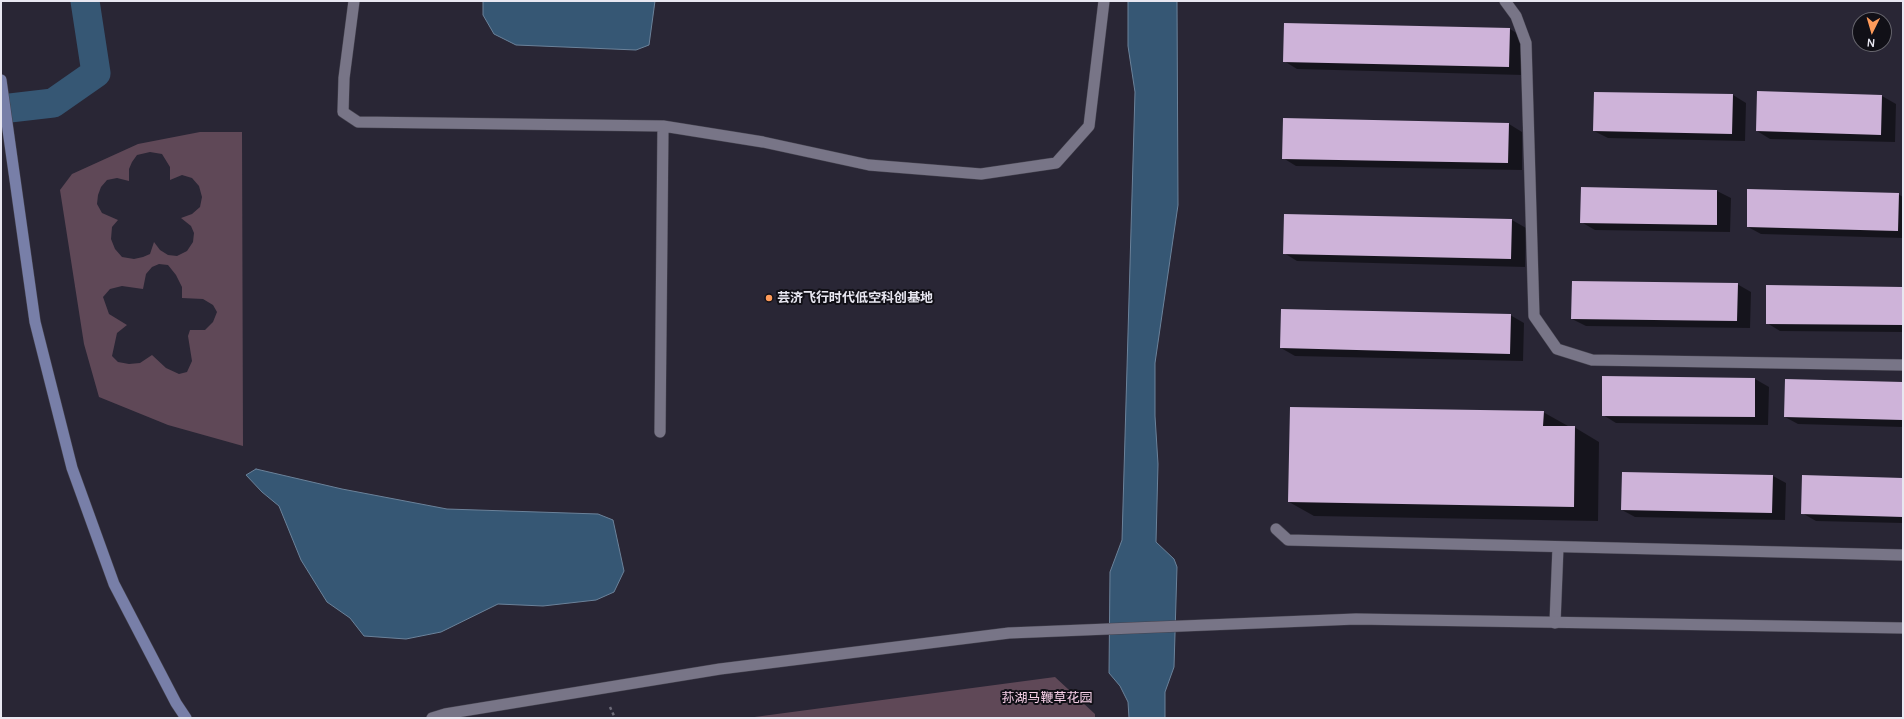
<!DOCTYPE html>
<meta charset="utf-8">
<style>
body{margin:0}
#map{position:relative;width:1904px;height:719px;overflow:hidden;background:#292635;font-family:Manrope,sans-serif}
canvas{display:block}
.frame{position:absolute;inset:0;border:2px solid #e8e7f1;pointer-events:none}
.north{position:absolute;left:1852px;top:12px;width:40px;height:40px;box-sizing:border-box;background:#111017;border:1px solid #67666e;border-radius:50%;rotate:185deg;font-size:11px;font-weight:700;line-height:16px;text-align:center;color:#e8e7f1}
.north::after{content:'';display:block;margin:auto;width:14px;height:18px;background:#ff9b5a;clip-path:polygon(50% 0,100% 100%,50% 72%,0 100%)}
</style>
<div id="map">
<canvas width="1904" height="719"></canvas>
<div class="frame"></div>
<div class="north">N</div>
</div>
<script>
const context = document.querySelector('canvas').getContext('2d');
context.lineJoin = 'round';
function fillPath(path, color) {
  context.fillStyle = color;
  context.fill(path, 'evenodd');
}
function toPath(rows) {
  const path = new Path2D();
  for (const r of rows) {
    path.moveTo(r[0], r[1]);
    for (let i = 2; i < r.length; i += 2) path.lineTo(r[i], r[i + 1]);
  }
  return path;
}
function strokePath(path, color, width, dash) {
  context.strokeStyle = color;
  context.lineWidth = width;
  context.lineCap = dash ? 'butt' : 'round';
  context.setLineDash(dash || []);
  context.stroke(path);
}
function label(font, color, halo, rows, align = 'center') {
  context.font = font + ' Manrope,"Noto Sans SC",sans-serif';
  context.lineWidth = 4;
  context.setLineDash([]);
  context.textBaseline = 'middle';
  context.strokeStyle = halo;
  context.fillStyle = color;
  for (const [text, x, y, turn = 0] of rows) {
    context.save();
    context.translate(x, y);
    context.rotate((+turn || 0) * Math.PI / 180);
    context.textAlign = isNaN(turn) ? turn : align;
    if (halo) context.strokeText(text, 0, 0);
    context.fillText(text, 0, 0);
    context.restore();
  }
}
fillPath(toPath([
 [200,132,242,132,243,446,168,425,99,397,84,344,60,190,72,174,138,144],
 [150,152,162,154,170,167,170,180,182,175,192,178,199,186,202,197,200,207,192,214,181,218,191,226,194,233,193,242,187,251,177,256,168,255,160,250,154,242,150,254,143,257,134,259,122,257,115,249,111,239,112,227,118,220,102,213,97,204,98,195,101,187,107,180,117,178,129,181,129,169,132,162,137,155],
 [159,264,168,265,176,275,182,287,182,298,203,299,213,305,217,312,213,322,205,330,190,330,188,336,192,361,187,372,179,374,166,368,152,355,140,363,129,364,118,362,112,356,117,333,127,325,109,314,103,297,110,289,122,286,143,289,146,274,152,267],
 [1055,677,1095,714,1095,718,747,718]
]), '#5f4857');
const water = toPath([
 [483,1,655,1,649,45,636,50,516,45,494,34,483,15,483,1],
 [1128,1,1177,1,1178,205,1155,363,1155,416,1158,464,1156,542,1174,559,1177,567,1174,667,1165,692,1165,718,1129,718,1128,702,1120,686,1109,673,1110,572,1122,540,1135,92,1128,46,1128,1],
 [256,469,342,489,447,509,598,514,613,520,624,571,614,592,596,600,543,606,498,604,441,632,406,639,364,636,350,618,327,602,301,560,279,506,262,492,246,475,256,469]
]);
fillPath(water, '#365774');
strokePath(water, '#6b829a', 1);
fillPath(toPath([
 [1510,29,1523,37,1523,75,1297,69,1284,61],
 [1758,92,1882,96,1896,104,1895,142,1770,139,1757,131],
 [1733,95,1746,103,1745,141,1608,138,1594,131],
 [1509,124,1522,132,1522,170,1296,166,1283,158],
 [1582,188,1717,191,1731,198,1730,232,1595,230,1581,222],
 [1898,194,1903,197,1903,238,1761,234,1748,227],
 [1285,215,1512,220,1526,228,1525,267,1297,261,1284,253],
 [1737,284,1751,292,1750,328,1586,326,1572,319],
 [1903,288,1903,332,1780,331,1767,323],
 [1510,315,1524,323,1523,361,1295,356,1281,348],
 [1603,377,1755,379,1769,387,1768,425,1616,423,1603,415],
 [1903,383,1903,427,1798,424,1785,417],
 [1543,412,1568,426,1568,427,1574,427,1599,442,1598,521,1314,516,1289,502],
 [1773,476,1786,483,1785,520,1635,517,1622,510],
 [1903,479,1903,523,1816,521,1802,513]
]), '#0007');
strokePath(toPath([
 [1,109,53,103,96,73,85,1]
]), '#365774', 29);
fillPath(toPath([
 [1284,23,1510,28,1509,67,1283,62],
 [1757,91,1882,95,1881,135,1756,131],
 [1594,92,1733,94,1732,134,1593,131],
 [1283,118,1509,123,1508,163,1282,159],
 [1581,187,1717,190,1717,225,1580,223],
 [1747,189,1899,193,1898,231,1747,227],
 [1284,214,1512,219,1511,259,1283,254],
 [1572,281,1738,283,1737,321,1571,319],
 [1766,285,1903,287,1903,325,1766,324],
 [1281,309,1511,314,1510,354,1280,348],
 [1602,376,1755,378,1755,417,1602,416],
 [1785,379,1903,382,1903,420,1784,417],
 [1290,407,1544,411,1543,426,1575,426,1574,507,1288,502],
 [1622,472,1773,475,1772,513,1621,510],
 [1802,475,1903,478,1903,517,1801,514]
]), '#ceb3d9');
const service = toPath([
 [354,1,344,78,343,112,358,122,663,126,763,142,869,165,981,174,1056,163,1089,126,1104,1],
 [1505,1,1516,16,1526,43,1534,316,1557,349,1592,360,1903,365],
 [660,432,663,126],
 [1276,529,1288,540,1903,555],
 [1555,623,1558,547]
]);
const tertiary = toPath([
 [432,718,445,714,720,669,1009,633,1356,619,1903,628]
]);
const secondary = toPath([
 [1,80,35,322,72,468,114,584,176,703,186,718]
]);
strokePath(service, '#45434f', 12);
strokePath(tertiary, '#45434f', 12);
strokePath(secondary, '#45434f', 12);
strokePath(toPath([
 [610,707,615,718]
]), '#6d6b78', 2.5, [3, 3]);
strokePath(service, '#787587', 11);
strokePath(tertiary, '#787587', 11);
strokePath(secondary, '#787fa8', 11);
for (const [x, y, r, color] of [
 [769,298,4,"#ff9b5a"]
]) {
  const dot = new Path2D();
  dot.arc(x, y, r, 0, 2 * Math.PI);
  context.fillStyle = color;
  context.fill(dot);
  strokePath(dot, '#111017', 1.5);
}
label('bold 13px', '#e8e7f1', '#111017', [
 ["芸济飞行时代低空科创基地",777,298]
], 'left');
label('13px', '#f7d0e8', '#111017', [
 ["荪湖马鞭草花园",1047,698]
]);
</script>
